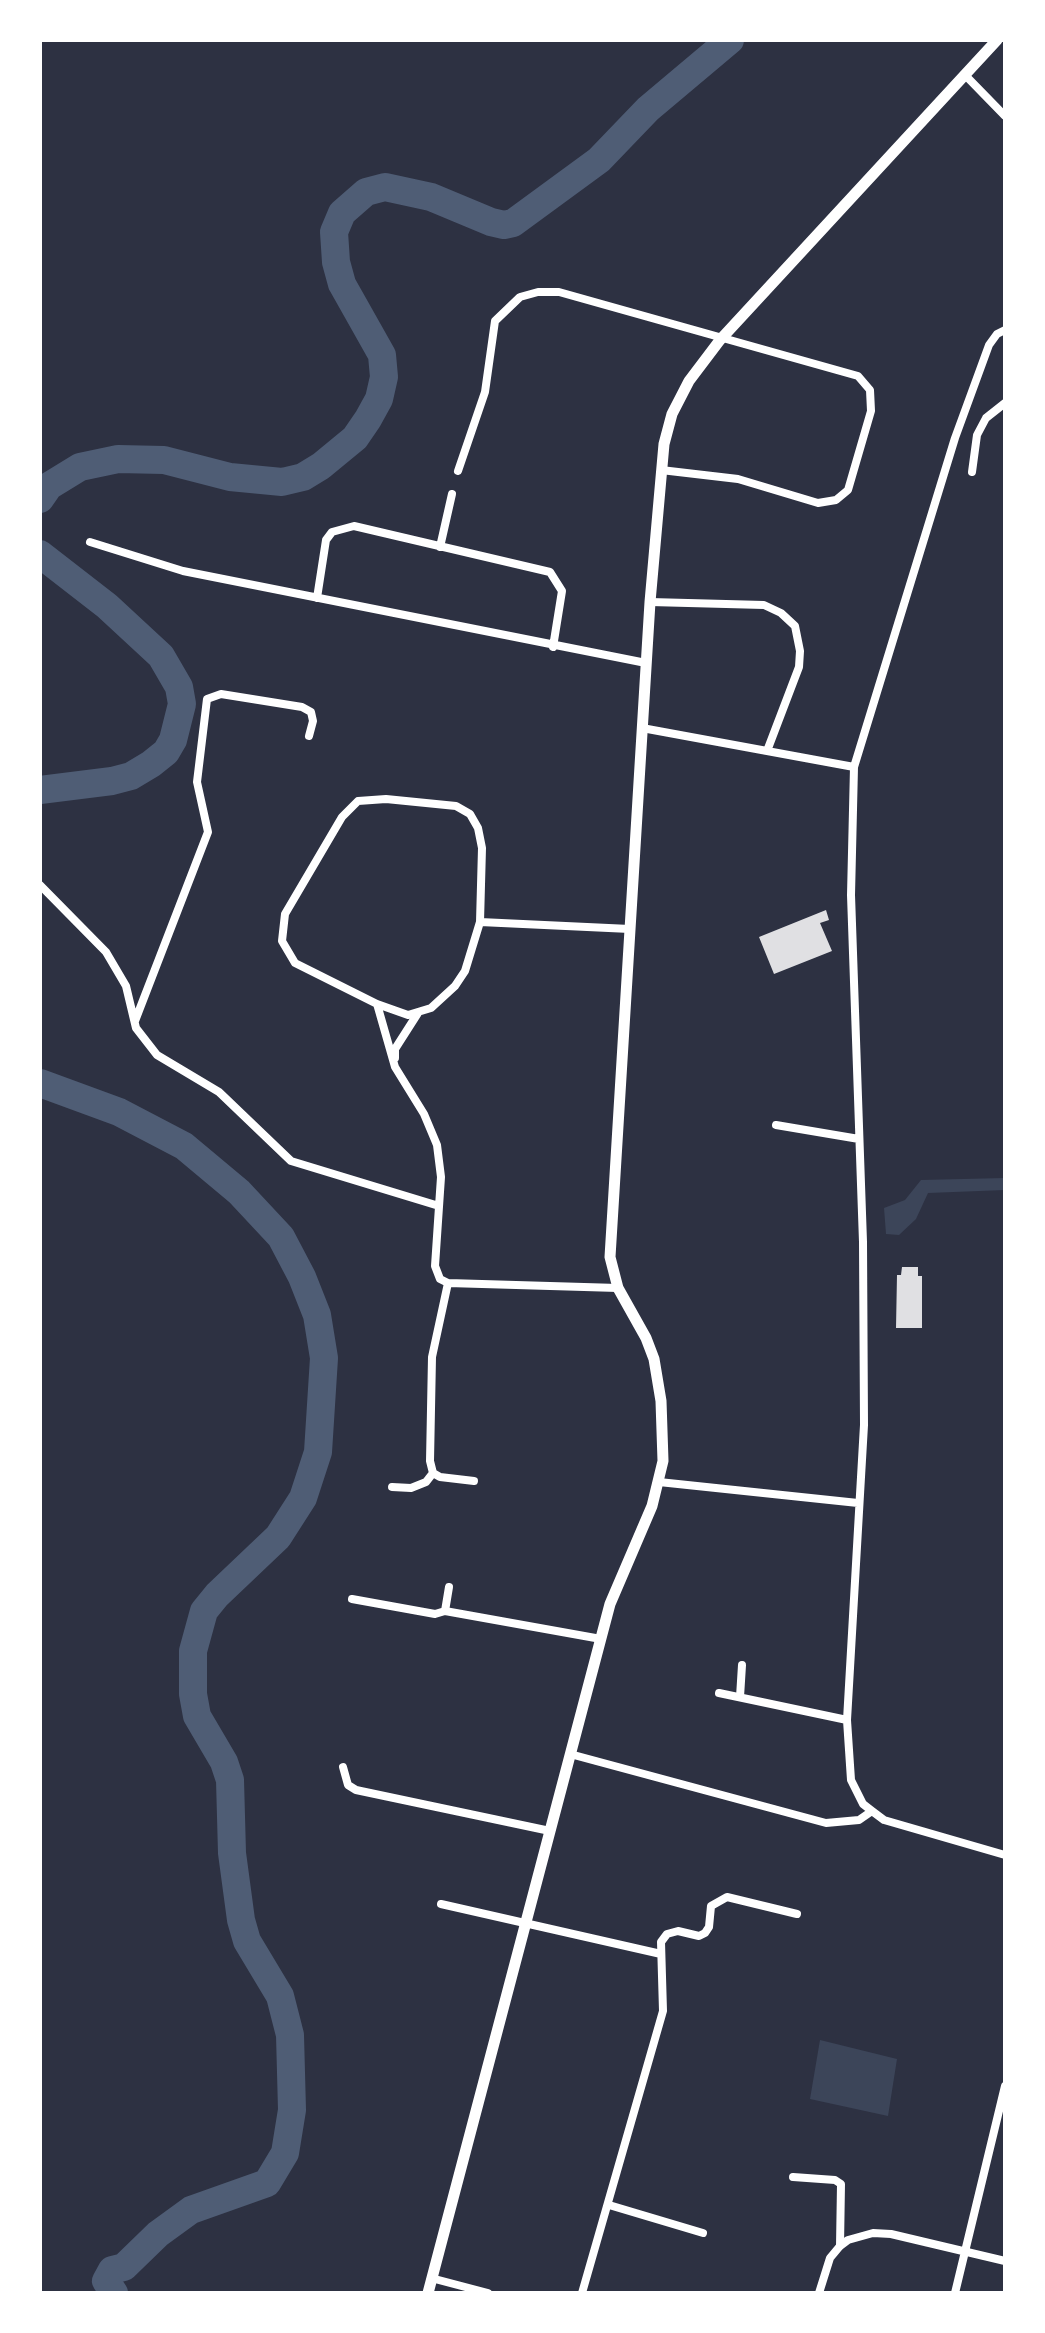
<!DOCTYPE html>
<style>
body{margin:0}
#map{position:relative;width:1045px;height:2333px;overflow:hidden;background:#2d3142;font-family:"Archivo Narrow",sans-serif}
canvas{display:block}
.frame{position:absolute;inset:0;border:42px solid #fff;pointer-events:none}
</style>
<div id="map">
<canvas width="1045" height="2333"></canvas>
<div class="frame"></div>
</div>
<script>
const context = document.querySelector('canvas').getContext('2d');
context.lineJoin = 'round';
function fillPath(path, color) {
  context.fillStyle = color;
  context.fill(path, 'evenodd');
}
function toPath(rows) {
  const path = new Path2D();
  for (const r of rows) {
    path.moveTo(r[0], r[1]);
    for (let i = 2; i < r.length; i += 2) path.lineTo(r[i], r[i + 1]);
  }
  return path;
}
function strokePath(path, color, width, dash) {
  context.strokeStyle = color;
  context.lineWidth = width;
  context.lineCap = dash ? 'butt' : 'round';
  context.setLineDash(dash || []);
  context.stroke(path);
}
fillPath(toPath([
 [1005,1178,1005,1190,928,1193,916,1219,899,1235,886,1234,884,1208,905,1200,921,1180],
 [820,2040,897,2059,888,2116,810,2099]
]), '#3c4559');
strokePath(toPath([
 [40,499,49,486,80,467,118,459,164,460,230,477,282,482,303,477,321,466,355,438,368,419,379,399,384,377,382,355,342,284,336,262,334,232,342,213,366,192,385,187,431,197,491,222,504,225,513,223,599,160,648,109,730,40],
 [40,554,107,606,161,656,179,687,182,704,173,740,166,752,151,764,131,776,112,781,40,790],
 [40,1083,119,1112,184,1146,239,1192,281,1237,302,1277,317,1315,324,1358,318,1452,303,1498,278,1537,217,1595,204,1611,193,1651,193,1694,197,1716,224,1762,230,1780,232,1853,241,1920,247,1941,280,1996,290,2035,292,2110,285,2153,267,2183,191,2210,158,2234,124,2267,112,2270,106,2281,114,2293]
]), '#4f5d75', 28);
fillPath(toPath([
 [826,910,829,920,820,923,832,951,774,974,759,937],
 [902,1267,918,1267,918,1276,922,1276,922,1328,896,1328,897,1275,901,1275]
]), '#e0e0e3');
strokePath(toPath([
 [966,76,1005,116],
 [1005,330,997,334,989,345,955,438,854,767,851,895,863,1242,864,1425,847,1720,851,1780,863,1804,872,1811,884,1820,1005,1855],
 [458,471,485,392,495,321,520,297,538,292,559,292,858,376,870,390,871,411,848,490,836,500,818,503,738,479,661,470],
 [972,472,977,435,986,418,1005,403],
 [90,542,183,571,646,663],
 [440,547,452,494],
 [317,598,326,540,332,532,354,526,550,572,562,591,553,647],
 [650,602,764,605,781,613,795,626,800,651,799,667,767,751],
 [642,728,854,767],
 [40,885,106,952,126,986,136,1028,157,1055,219,1092,291,1161,439,1206],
 [480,922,465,971,455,986,431,1008,408,1015,377,1004,295,963,282,941,285,914,342,817,358,801,386,799,456,806,470,814,478,828,482,848,480,922,630,929],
 [377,1004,395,1067,424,1114,437,1145,441,1177,435,1266,440,1279,448,1283,618,1288],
 [135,1021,208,832,197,782,207,699,221,694,302,707,311,712,313,721,309,736],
 [395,1058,395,1049,418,1013],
 [776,1125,859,1139],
 [448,1283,432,1357,430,1461,433,1473,440,1477,474,1481],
 [659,1482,858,1503],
 [392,1487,411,1488,426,1482,433,1473],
 [352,1599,435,1614,445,1611,601,1639],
 [445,1611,449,1587],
 [719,1693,847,1720],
 [740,1697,742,1665],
 [570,1754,826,1823,859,1820,872,1811],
 [343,1767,348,1785,356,1790,550,1831],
 [441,1904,661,1954],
 [793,2177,835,2180,841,2184,840,2246],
 [609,2205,703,2233],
 [431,2278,488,2293],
 [582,2293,663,2011,661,1942,667,1934,678,1931,699,1936,705,1933,709,1927,711,1906,727,1897,797,1914],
 [819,2293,830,2258,840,2246,848,2240,873,2233,891,2234,1005,2261],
 [955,2293,1005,2086]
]), '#fff', 8);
strokePath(toPath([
 [428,2293,610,1604,652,1506,663,1461,661,1401,654,1359,646,1338,618,1288,610,1257,650,602,664,444,672,414,689,381,720,340,997,40]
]), '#fff', 11);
</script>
